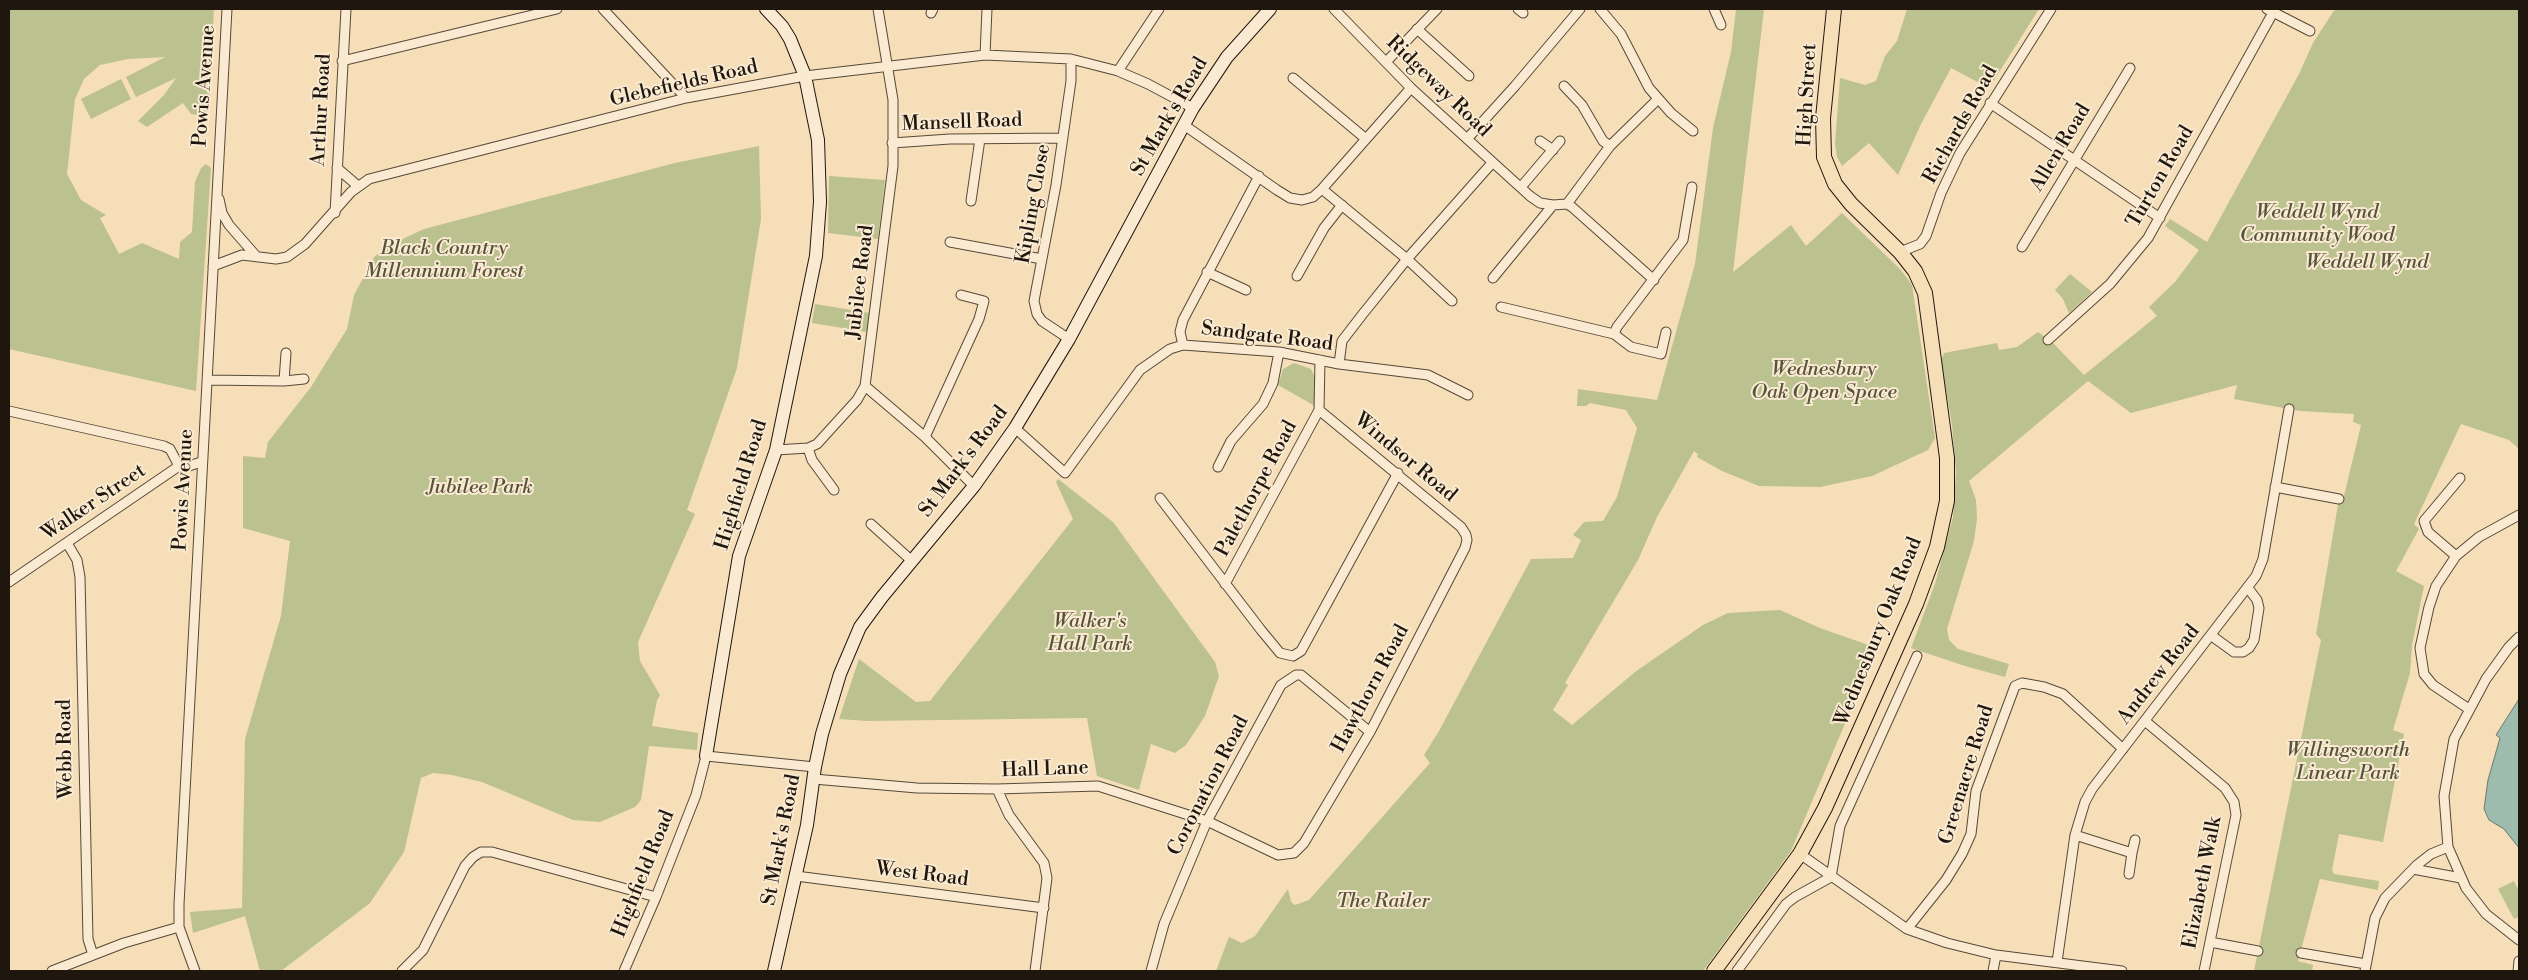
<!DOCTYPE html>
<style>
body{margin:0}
#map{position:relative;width:2528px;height:980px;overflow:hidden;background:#f6deb8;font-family:"Libre Bodoni",serif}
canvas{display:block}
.frame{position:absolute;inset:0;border:10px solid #1f170e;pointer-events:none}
</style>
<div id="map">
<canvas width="2528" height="980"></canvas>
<div class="frame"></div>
</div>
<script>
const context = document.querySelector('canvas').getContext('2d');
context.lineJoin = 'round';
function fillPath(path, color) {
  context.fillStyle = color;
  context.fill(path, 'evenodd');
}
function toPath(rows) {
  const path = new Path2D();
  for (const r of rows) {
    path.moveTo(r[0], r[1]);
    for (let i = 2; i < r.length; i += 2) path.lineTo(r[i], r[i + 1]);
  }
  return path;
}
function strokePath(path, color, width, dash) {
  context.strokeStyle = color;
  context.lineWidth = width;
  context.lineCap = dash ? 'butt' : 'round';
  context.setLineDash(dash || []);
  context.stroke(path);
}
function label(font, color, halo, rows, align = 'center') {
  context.font = font + ' "Libre Bodoni",serif';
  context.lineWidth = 4;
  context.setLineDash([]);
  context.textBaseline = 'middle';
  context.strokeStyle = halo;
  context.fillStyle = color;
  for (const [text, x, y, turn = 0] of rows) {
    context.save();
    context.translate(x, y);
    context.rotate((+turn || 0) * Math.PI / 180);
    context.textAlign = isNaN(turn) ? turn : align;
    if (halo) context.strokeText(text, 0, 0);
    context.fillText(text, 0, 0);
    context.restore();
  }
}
fillPath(toPath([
 [9,9,214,9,208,116,191,114,183,103,147,127,138,121,164,95,176,78,136,97,126,77,165,57,128,59,100,65,84,79,75,99,67,174,81,200,106,215,100,218,119,254,142,243,179,259,180,242,192,232,195,182,201,168,206,164,211,168,196,391,9,349],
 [1736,9,1764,9,1733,272,1791,225,1806,246,1842,213,1900,269,1912,285,1935,438,1928,450,1872,476,1820,487,1759,486,1722,471,1697,457,1698,454,1694,451,1657,517,1638,560,1565,683,1568,685,1553,710,1572,725,1635,672,1703,625,1728,613,1780,610,1820,628,1877,648,1791,851,1703,971,1216,971,1229,937,1242,943,1255,936,1288,889,1291,902,1295,905,1309,900,1430,763,1424,755,1439,731,1531,559,1573,558,1581,540,1573,535,1584,522,1603,521,1617,497,1637,428,1626,410,1590,403,1586,406,1577,406,1578,389,1657,400,1695,264,1713,128,1731,52],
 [1907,9,2039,9,1989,88,1951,68,1921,124,1898,175,1869,143,1842,166,1837,157,1835,144,1840,78,1865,85,1876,81,1885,56,1897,41],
 [2335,9,2519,9,2519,449,2509,440,2461,424,2414,524,2419,529,2396,571,2424,586,2412,645,2410,673,2393,730,2404,734,2383,842,2339,834,2332,870,2334,874,2379,881,2378,890,2320,879,2298,961,2313,965,2312,971,2254,971,2321,640,2316,634,2339,499,2344,496,2361,425,2353,422,2354,414,2300,411,2234,399,2237,385,2131,413,2088,381,1969,481,1976,500,1977,519,1974,541,1947,629,1949,640,1958,649,2009,664,2005,677,1965,666,1911,648,1935,584,1953,517,1956,472,1952,425,1941,361,1944,353,1997,343,1999,350,2017,347,2038,332,2053,343,2084,375,2157,316,2149,307,2175,282,2199,250,2165,226,2170,219,2207,242,2299,74,2313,43],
 [121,79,131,99,91,119,81,99],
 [759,146,761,219,737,368,687,510,695,514,638,642,640,661,660,695,657,700,652,726,698,733,697,750,649,746,641,800,635,807,600,822,573,820,482,782,452,775,433,773,421,778,404,852,370,903,281,971,260,971,245,916,193,933,190,912,242,908,245,739,281,616,290,541,243,528,243,456,265,458,268,442,311,387,347,329,354,295,375,256,390,245,424,229,675,163],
 [829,176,885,180,878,239,828,233],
 [2070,274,2092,292,2069,313,2063,299,2055,290],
 [815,304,870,313,867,332,812,323],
 [1294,363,1311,369,1316,379,1315,406,1278,385,1283,369],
 [1058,479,1113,522,1215,662,1219,676,1205,716,1186,745,1175,753,1151,744,1139,790,1097,776,1087,718,867,721,839,719,859,659,916,702,930,701,1073,519,1056,482],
 [2514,881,2519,891,2519,917,2514,919,2498,889]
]), '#bbc18f');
const water = toPath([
 [2519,699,2519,848,2504,829,2489,820,2484,809,2488,780,2500,738,2496,735,2519,699]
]);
fillPath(water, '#9dbcad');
strokePath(water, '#6b7a6d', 1);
const street = toPath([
 [603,9,686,98],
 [1334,9,1411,88,1530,196,1540,203,1553,205,1567,204,1572,207,1654,280],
 [1518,9,1523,13],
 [1600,9,1621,34,1649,88,1671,113,1693,131],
 [1714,9,1721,25],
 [2267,9,2310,31],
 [931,13,933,9],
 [1417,29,1469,76],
 [985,55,987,9],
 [342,61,557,9],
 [1386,62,1437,9],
 [1118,71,1159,9],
 [1293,78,1366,139],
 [1564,86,1582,105,1603,141,1610,146],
 [1990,103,2160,218],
 [1184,125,1277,190,1290,198,1302,200,1313,197,1322,189,1411,88],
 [1467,139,1515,86,1580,9],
 [1540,141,1553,150],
 [892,143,950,139,1063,138],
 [337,168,358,186],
 [1521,187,1560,141],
 [1322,189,1407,259,1452,301],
 [219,199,222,213,229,225,257,257],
 [971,201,980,139],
 [1567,204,1610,146,1658,99],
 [335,213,346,9],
 [950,242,1042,259],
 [2022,247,2130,68],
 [1900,252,1920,244,1926,236,1941,193,1960,153,2051,9],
 [213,266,242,255,276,259,287,257,305,244,351,192,369,179,686,98,805,76,985,55,1071,59,1118,71,1148,84,1193,108],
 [1207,272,1246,290],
 [1297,276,1324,228,1342,205],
 [1493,278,1553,205],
 [1501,307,1614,334],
 [1666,332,1661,354,1631,347,1614,334,1617,327,1683,240,1692,187],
 [1069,339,1042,321,1037,314,1034,301,1056,185,1071,81,1071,59],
 [2048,340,2110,284,2148,238,2275,9],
 [1183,345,1180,332,1183,320,1259,176],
 [1339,364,1342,341,1362,315,1407,259,1492,163],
 [208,380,284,381,304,379],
 [284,381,286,353],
 [865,386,925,437,974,486],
 [9,411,164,446,170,449,179,466],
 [1015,428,1065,473,1140,370,1170,349,1183,345,1279,352,1339,364,1428,375,1468,395],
 [925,437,979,319,984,301,961,295],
 [808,448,812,460,834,490],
 [776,450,808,448,817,444,857,400,865,386,893,166,893,100,878,9],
 [1218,467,1231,441,1263,404,1273,383,1279,352],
 [2275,487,2339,499],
 [1160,498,1261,630,1280,653,1293,656,1301,651,1398,473],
 [871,524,912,561],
 [67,543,77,560,80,577,88,939,93,955],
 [2456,556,2428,532,2424,521,2460,478],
 [9,582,179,466,189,466,201,462],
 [1225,584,1319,410,1320,360],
 [2212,636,2234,652,2243,652,2249,648,2254,640,2259,608,2257,600,2248,588],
 [2519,637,2509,647,2486,679,2454,739,2444,796,2448,847,2466,888,2486,914,2519,940],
 [2469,709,2433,685,2424,674,2420,648,2429,607,2436,586,2456,556,2479,537,2519,515],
 [2145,721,2225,788,2234,802,2236,815,2204,971],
 [814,779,917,788,997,789,1098,786,1207,821,1278,855,1294,853,1304,843,1370,732,1465,548,1467,540,1466,535,1461,527,1319,410],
 [997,789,1009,815,1044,863,1047,878,1035,971],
 [2075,835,2132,853,2135,840],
 [1800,854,1907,929,1947,943,1996,955,2122,971],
 [2413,869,2461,878],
 [2129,874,2132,853],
 [796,876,1044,908],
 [1907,929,1946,880,1962,854,1971,834,1976,791,2015,686,2022,683,2044,687,2063,694,2123,749],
 [2210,942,2258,951],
 [2301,953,2366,964],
 [2057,962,2075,835,2085,802,2092,789,2256,576,2263,559,2289,409],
 [52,971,124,943,179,927],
 [195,971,179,927,179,904,227,9],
 [402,971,423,950,465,866,473,857,481,852,492,852,656,897],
 [624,971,656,897,696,795,706,756,815,767],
 [1151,971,1164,924,1207,821,1281,685,1296,675,1301,675,1370,732],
 [1737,971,1786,904,1795,897,1831,877,1840,826,1917,656],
 [1993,971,1996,955],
 [2365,971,2375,918,2385,898,2417,865,2431,854,2448,847],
 [2518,971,2519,961]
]);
const secondary = toPath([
 [706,756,739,556,776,450,816,256,820,202,818,140,805,76,790,39,782,26,766,9],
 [774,971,807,825,815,767,822,734,840,674,860,627,882,597,974,486,1015,428,1069,339,1193,108,1227,57,1270,9]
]);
const primary = toPath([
 [1714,971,1800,854,1825,808,1916,604,1937,547,1947,501,1947,458,1925,293,1915,271,1900,252,1851,204,1835,184,1824,157,1823,118,1834,9]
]);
strokePath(street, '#554938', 11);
strokePath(secondary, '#1f170e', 14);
strokePath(primary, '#1f170e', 16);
strokePath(street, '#f9ead1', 9);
strokePath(secondary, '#f9ead1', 12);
strokePath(primary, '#f6deb8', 14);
label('20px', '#1f170e', '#f9ead1', [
 ["Glebefields Road",684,84,-13],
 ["Powis Avenue",205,86,-86],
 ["Ridgeway Road",1438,87,44],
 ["High Street",1808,95,-87],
 ["Arthur Road",322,110,-87],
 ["St Mark's Road",1170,117,-60],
 ["Mansell Road",962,123,-2],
 ["Richards Road",1961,125,-61],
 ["Allen Road",2061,148,-59],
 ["Turton Road",2161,177,-60],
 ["Kipling Close",1034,204,-80],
 ["Jubilee Road",861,282,-83],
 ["Sandgate Road",1267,337,7],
 ["Windsor Road",1405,458,40],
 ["St Mark's Road",964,462,-53],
 ["Highfield Road",742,485,-73],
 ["Palethorpe Road",1257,489,-62],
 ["Powis Avenue",184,490,-87],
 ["Walker Street",94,503,-34],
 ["Wednesbury Oak Road",1879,632,-68],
 ["Andrew Road",2159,675,-52],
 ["Hawthorn Road",1371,689,-62],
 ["Webb Road",66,749,-91],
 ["Hall Lane",1045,770,-2],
 ["Greenacre Road",1967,775,-73],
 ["Coronation Road",1209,786,-63],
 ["St Mark's Road",782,840,-79],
 ["Highfield Road",644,874,-68],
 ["West Road",922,875,7],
 ["Elizabeth Walk",2203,883,-79]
]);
label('italic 20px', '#56523b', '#f9ead1', [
 ["Weddell Wynd",2317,213],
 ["Community Wood",2317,236],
 ["Black Country",444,249],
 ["Millennium Forest",444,272],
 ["Weddell Wynd",2367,263],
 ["Wednesbury",1824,370],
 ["Oak Open Space",1824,393],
 ["Jubilee Park",480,488],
 ["Walker's",1090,622],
 ["Hall Park",1090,645],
 ["Willingsworth",2348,751],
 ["Linear Park",2348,774],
 ["The Railer",1383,902]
]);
</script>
